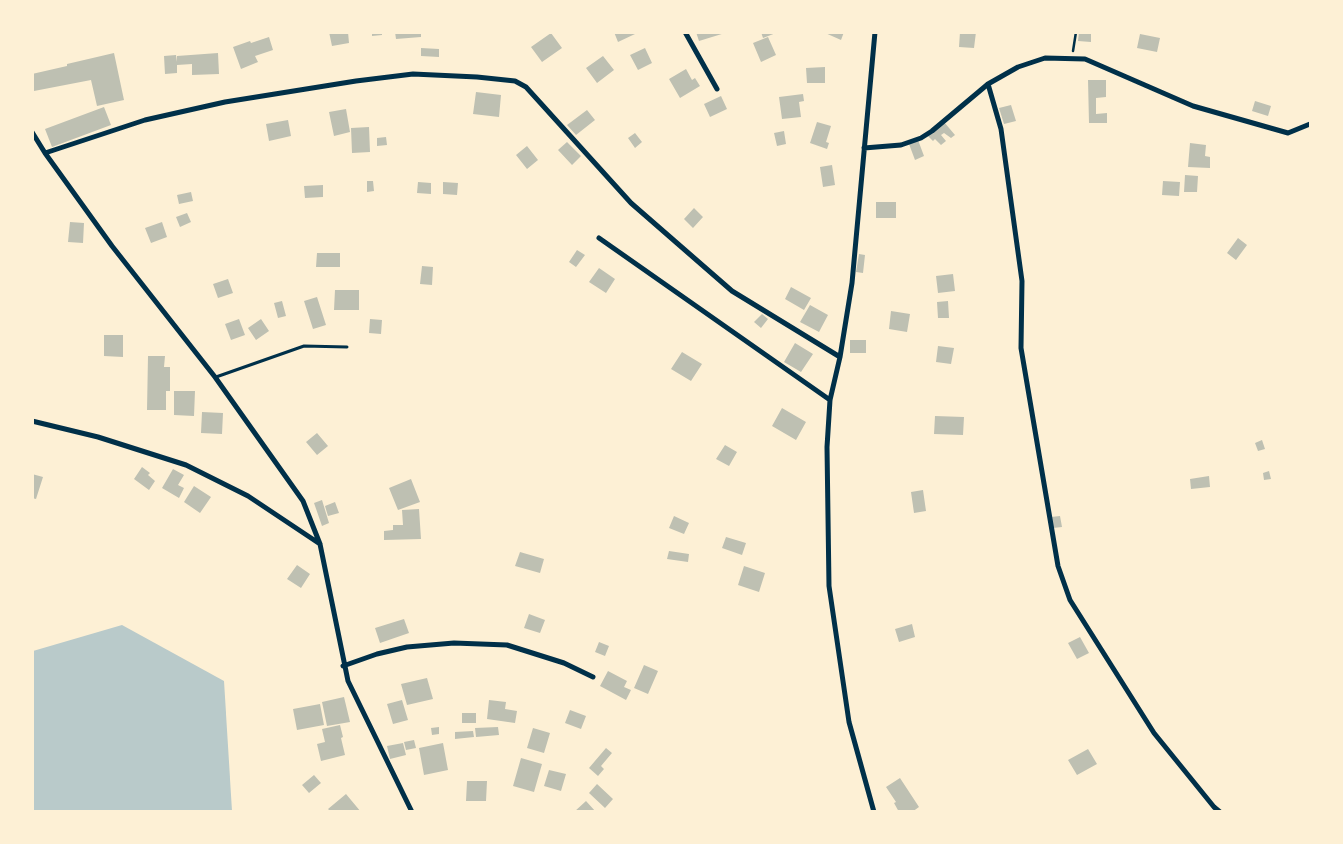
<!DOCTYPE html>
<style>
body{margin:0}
#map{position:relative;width:1343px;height:844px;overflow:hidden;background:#fdf0d5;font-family:Montserrat,sans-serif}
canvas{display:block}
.frame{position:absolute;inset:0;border:34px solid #fdf0d5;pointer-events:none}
</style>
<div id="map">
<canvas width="1343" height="844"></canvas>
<div class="frame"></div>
</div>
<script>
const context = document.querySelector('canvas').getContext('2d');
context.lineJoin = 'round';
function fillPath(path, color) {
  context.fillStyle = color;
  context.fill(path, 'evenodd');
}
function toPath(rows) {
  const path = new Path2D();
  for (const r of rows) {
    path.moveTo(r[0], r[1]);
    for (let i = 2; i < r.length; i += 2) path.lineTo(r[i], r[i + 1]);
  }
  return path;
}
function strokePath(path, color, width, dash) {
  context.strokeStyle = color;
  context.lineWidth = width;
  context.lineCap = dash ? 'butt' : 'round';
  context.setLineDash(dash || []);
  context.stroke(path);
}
fillPath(toPath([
 [122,625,224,681,232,811,33,811,33,651]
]), '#b9caca');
fillPath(toPath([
 [329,32,348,32,349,43,332,46],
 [372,32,382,32,382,35,372,36],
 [395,32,421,32,421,37,396,39],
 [614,32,635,32,635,34,618,42],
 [696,32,724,32,725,33,699,41],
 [761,32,776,32,776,33,763,38],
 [823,32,844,32,841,40],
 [960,32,976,32,974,48,959,47],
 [1079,32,1091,32,1091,42,1078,41],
 [551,33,562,48,542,62,531,47],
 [1140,34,1160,38,1157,52,1137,48],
 [269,37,273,50,255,56,258,62,241,69,233,47,250,41,251,43],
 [768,37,776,55,761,62,753,43],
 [421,48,439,49,439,57,421,56],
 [645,48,652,63,638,70,630,55],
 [114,53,124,100,97,106,91,80,34,91,32,87,32,74,67,66,67,64],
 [218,53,219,74,192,75,192,64,177,65,177,73,165,74,164,56,176,55,177,62,177,56],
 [603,56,614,70,597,83,586,68],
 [825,67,825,83,807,83,806,68],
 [686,69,692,80,695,78,700,86,680,98,669,79],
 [1088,80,1106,80,1106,97,1096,98,1096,114,1107,113,1107,123,1089,123],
 [476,92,501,95,499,117,473,114],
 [803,94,804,101,799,102,801,117,782,119,779,97],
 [721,96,727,109,710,117,704,104],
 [1255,101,1271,106,1268,116,1252,111],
 [1011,105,1016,121,1004,124,999,108],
 [104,107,111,125,52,147,45,129],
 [346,109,350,132,334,136,329,112],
 [587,110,595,120,576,135,567,125],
 [288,120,291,136,269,141,266,124],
 [817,122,831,126,826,142,829,143,827,149,810,143],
 [944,122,955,135,951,138,944,133,941,135,946,141,941,145,935,139,933,141,928,136],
 [369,127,370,152,352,153,351,128],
 [784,131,786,144,777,146,774,133],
 [635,133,642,142,635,148,628,138],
 [386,137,387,145,377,146,377,138],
 [918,140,924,156,915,160,909,144],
 [567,142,581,156,572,165,558,150],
 [1190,143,1206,145,1205,156,1210,157,1210,168,1188,167],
 [527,146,538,160,527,169,516,155],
 [832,165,835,185,823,187,820,167],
 [1185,175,1198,176,1197,192,1184,192],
 [367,181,373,181,374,191,367,192],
 [1163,181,1180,182,1179,196,1162,195],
 [418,182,431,183,431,194,417,193],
 [443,182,458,183,457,195,443,194],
 [323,185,323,197,305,198,304,186],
 [191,192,193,201,179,204,177,195],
 [876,202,896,202,896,218,876,218],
 [694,208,703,217,693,228,684,219],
 [187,213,191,222,180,227,176,217],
 [70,222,84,223,83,243,68,242],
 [162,222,167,237,151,243,145,228],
 [1238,238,1247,245,1236,260,1227,253],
 [577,250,585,255,576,267,569,262],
 [317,253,340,253,340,267,316,267],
 [859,254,865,255,863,273,856,272],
 [422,266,433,267,432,285,420,284],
 [599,268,615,279,606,293,589,282],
 [953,274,955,291,938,293,936,276],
 [228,279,233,293,218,298,213,284],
 [791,287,811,298,804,310,785,299],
 [335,290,359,290,359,310,334,310],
 [317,297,326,325,313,329,304,301],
 [282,301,286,316,278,318,274,303],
 [948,301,949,318,938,318,937,302],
 [810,305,828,315,819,332,800,322],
 [891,311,910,314,907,332,889,329],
 [762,314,768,319,761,328,754,322],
 [239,319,245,335,231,340,225,324],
 [261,319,269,331,256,340,248,328],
 [370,319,382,320,381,334,369,333],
 [104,335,123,335,123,357,104,356],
 [850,340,866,340,866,353,850,353],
 [795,343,813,354,801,372,784,362],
 [938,346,954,348,951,364,936,362],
 [682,352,702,364,691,381,671,369],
 [148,356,165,356,164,367,170,367,170,391,166,391,166,410,147,410],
 [174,391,195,391,194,416,174,415],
 [782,408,806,422,796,440,772,426],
 [202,412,223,413,222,434,201,433],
 [935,416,964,417,963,435,934,434],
 [317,433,328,446,317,455,306,442],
 [1262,440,1265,449,1258,451,1255,443],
 [725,445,737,452,729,466,716,459],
 [142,467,150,473,148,475,155,481,149,490,134,479],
 [173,469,184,475,178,485,184,488,179,498,162,488],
 [1269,471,1271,479,1264,480,1263,473],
 [32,474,43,477,36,499,32,498],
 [1209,476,1210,487,1191,489,1190,479],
 [411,479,420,502,398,510,389,488],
 [194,486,211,497,200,513,184,502],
 [923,490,926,511,914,513,911,492],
 [322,500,329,523,322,526,314,503],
 [335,502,339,513,328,516,325,506],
 [419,509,421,539,384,540,384,531,393,530,393,525,403,525,402,510],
 [674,516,689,523,684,534,669,528],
 [1060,516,1062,527,1053,528,1051,517],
 [726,537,746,543,742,555,722,548],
 [669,551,689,554,688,562,667,559],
 [520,552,544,559,540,573,515,566],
 [297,565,310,574,301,588,287,579],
 [744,566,765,573,759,592,738,585],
 [529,614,545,620,540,633,524,628],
 [404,619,409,633,380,643,375,628],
 [912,624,915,637,899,642,895,629],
 [1080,637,1089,653,1077,659,1068,643],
 [599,642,609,646,605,656,595,652],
 [644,665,658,671,648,694,634,688],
 [608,671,627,681,624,687,631,690,626,700,600,686],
 [427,678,433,699,407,705,401,684],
 [344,697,350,722,327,726,322,702],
 [402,700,408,720,393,724,387,704],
 [489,700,506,702,505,709,517,711,515,723,487,719],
 [320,704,324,725,297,730,293,709],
 [570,710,586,716,581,729,565,723],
 [462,713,476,713,476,723,462,723],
 [340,725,343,737,341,738,345,755,321,761,317,744,325,742,322,729],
 [439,727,439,734,432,735,431,728],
 [498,727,499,735,476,737,475,728],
 [533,728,550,733,544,753,527,748],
 [473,731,474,737,455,739,455,732],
 [414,740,416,748,406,750,404,742],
 [403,743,406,755,390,759,387,746],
 [443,743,448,770,424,775,419,748],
 [606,748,612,753,601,766,604,769,598,776,589,768],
 [1088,749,1097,764,1077,775,1068,760],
 [521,758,542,764,534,792,513,786],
 [549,770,566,774,561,791,544,786],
 [314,775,321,783,309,793,302,785],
 [900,778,919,807,912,812,899,812,894,803,896,802,886,787],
 [467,781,487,781,486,801,466,801],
 [597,784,613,799,605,808,589,793],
 [346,794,361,812,331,812,328,809],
 [586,801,596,812,574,812]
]), '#bec0b2');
strokePath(toPath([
 [1073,51,1076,32]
]), '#003049', 2.5);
strokePath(toPath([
 [216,377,304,346,347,347]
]), '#003049', 3);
strokePath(toPath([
 [685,32,717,89],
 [988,84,1001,129,1022,281,1021,348,1058,566,1070,600,1154,733,1214,807,1220,812],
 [32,132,45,153,112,246,215,377,303,501,320,544,348,681,412,812],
 [864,148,901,145,921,138,932,131,988,84,1018,67,1045,58,1085,59,1193,106,1288,133,1310,124],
 [45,153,145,120,225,102,356,81,413,74,477,77,515,81,526,87,631,203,732,291,840,357],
 [599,238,830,400],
 [32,421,98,437,186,465,248,496,320,544],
 [343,666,377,654,407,647,454,643,507,645,564,663,593,677],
 [874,812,849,722,829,586,827,447,830,400,840,357,852,283,875,32]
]), '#003049', 5);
</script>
